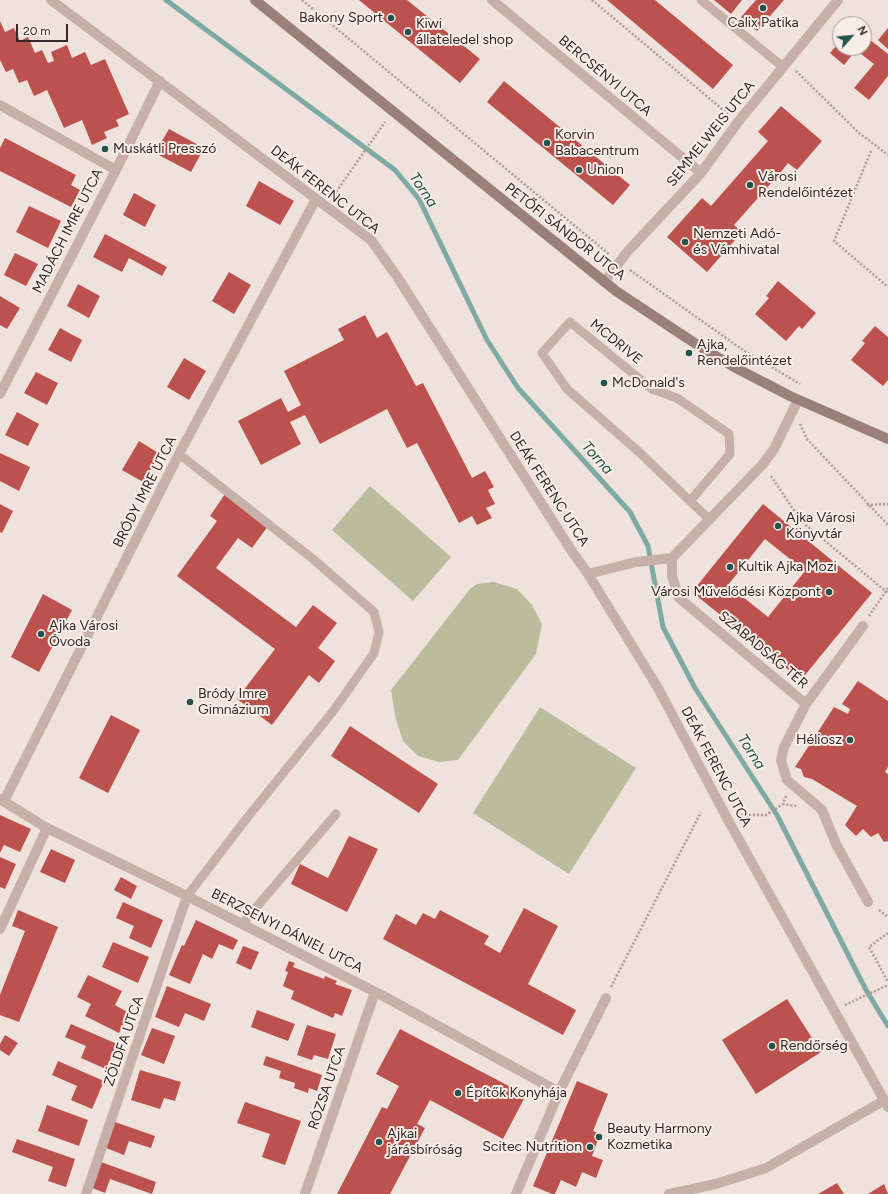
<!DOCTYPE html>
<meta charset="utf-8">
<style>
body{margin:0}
#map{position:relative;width:888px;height:1194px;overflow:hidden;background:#efe2dc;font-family:Figtree,sans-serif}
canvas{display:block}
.north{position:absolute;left:832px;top:16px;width:40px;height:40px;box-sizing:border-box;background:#f8ede7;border:1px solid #aa9f9b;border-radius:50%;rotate:63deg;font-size:11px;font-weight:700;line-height:16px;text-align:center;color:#342928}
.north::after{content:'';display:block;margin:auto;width:14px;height:18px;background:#21524b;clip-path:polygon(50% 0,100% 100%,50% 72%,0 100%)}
.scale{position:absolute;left:16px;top:24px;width:52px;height:18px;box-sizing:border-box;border:2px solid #342928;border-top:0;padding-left:5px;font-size:12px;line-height:14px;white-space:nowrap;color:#342928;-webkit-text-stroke:3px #f8ede7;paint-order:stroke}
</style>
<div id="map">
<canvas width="888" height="1194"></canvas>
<div class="north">N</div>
<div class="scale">20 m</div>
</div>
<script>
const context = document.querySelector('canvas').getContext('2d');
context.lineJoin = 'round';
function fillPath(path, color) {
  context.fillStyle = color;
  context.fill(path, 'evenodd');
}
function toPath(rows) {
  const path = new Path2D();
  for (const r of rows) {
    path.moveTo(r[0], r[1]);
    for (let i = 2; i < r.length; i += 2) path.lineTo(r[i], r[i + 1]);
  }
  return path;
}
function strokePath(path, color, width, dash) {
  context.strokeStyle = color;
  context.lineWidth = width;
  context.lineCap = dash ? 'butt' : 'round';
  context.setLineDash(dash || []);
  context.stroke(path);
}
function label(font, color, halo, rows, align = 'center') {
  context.font = font + ' Figtree,sans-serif';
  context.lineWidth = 4;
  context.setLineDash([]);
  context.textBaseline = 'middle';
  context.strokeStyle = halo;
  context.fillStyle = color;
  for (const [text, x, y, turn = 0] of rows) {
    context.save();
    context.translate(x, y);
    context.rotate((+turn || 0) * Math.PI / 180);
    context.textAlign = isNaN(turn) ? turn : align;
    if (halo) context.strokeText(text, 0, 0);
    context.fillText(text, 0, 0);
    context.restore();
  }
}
fillPath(toPath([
 [370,486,451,557,413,601,332,530],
 [494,582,517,589,532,605,542,624,536,654,458,760,439,762,418,756,403,741,396,720,391,690,470,589,477,584],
 [540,707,636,768,569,874,473,813]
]), '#b9bd9d');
strokePath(toPath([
 [166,0,395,170,419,199,487,340,518,388,630,512,648,546,663,627,695,688,777,815,866,990,888,1026]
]), '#7daaa3', 5);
fillPath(toPath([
 [359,0,407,0,480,59,460,83],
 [607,0,655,0,733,65,713,89],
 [714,0,742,0,731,14],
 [756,0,784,0,757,31,741,17],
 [0,21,5,32,14,28,20,41,28,37,35,53,42,50,48,63,54,61,51,52,67,45,72,58,85,52,91,65,105,59,129,114,116,120,119,126,104,132,107,138,92,145,82,120,64,128,47,90,34,96,27,80,19,83,13,69,6,72,0,60],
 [888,28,888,49,878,40],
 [864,35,888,54,888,76,869,100,854,88,874,64,856,50,844,65,830,53,840,41,840,48,864,48],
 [504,81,630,185,613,205,487,102],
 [781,106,822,141,797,170,788,163,781,172,734,225,742,232,707,272,667,237,702,198,711,206,768,141,758,132],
 [169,129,204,148,191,172,155,153],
 [5,138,76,175,71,185,80,190,71,207,0,171,0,148],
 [259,181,294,201,280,225,246,206],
 [134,193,156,205,145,227,123,215],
 [29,206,61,221,48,248,16,232],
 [105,234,167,267,162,276,129,258,122,272,93,257],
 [15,253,38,264,26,286,4,275],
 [229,272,251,285,234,314,212,301],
 [778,281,816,313,802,329,799,326,786,341,755,314,769,298,766,296],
 [78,284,100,296,89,318,67,306],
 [0,296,20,308,7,329,0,325],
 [365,315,377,338,387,332,416,386,423,383,472,478,485,471,494,487,488,490,495,504,486,508,492,518,477,525,472,516,459,523,417,443,407,448,387,409,320,444,305,415,290,422,301,444,261,465,238,421,281,398,288,412,301,405,284,371,344,340,338,329],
 [875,326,888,337,888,380,883,386,851,360,865,343,862,341],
 [60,328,82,340,71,362,48,350],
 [184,358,206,371,189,400,167,387],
 [36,372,58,383,47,405,24,393],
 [17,412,39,424,28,446,5,435],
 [139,441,160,454,143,482,122,470],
 [0,453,30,467,19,491,0,481],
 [225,494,268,526,252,548,238,538,216,568,296,627,313,605,337,623,318,648,335,661,319,683,309,675,272,725,237,699,275,649,177,576,217,521,210,516],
 [0,504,13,511,2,533,0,532],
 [763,504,872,593,801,680,692,592],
 [765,539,805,571,768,617,728,585],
 [43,594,72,610,39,672,11,657],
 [858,681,888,701,888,767,885,772,888,774,888,841,884,842,878,833,871,837,863,829,856,836,845,825,857,806,812,779,804,777,801,769,795,767,834,707,848,714,850,709,842,704],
 [111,715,140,730,108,793,79,778],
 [350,726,438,784,419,813,331,756],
 [0,815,31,829,20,852,4,845,0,853],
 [349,836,378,849,347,912,291,884,300,864,328,878],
 [51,849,75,860,65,883,40,872],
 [0,857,16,864,5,889,0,887],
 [121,877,137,886,131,899,114,890],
 [123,902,163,920,151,948,129,938,134,926,116,918],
 [524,908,558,926,528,984,576,1010,563,1035,383,939,396,914,416,925,423,913,435,919,440,910,489,936,484,944,500,953],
 [18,910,58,927,19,1022,0,1015,0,995,25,931,12,926],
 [196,920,238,940,233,950,219,944,212,959,203,954,190,984,169,975,182,945,184,946],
 [113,942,149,957,138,983,102,967],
 [243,946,259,952,251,970,236,963],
 [289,961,295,963,293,967,324,979,325,976,337,981,335,984,352,990,342,1016,335,1013,333,1018,291,999,294,991,283,986,288,972,285,971],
 [88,975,122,991,115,1005,129,1013,119,1033,85,1016,91,1004,77,997],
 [167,986,211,1004,204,1021,185,1013,179,1027,155,1017],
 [787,999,821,1052,756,1094,722,1040],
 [257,1010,295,1024,288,1041,251,1027],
 [71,1024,117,1044,106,1069,81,1058,86,1046,65,1037],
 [307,1025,336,1034,328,1059,314,1055,312,1060,297,1055],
 [152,1028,175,1036,164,1064,141,1055],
 [400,1029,526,1095,503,1139,430,1100,417,1124,425,1128,390,1194,337,1194,382,1107,387,1109,399,1086,376,1074],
 [5,1035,18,1043,9,1056,0,1050,0,1044],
 [266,1056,322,1075,317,1091,309,1088,308,1093,294,1088,295,1083,279,1078,281,1071,263,1065],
 [58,1061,104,1081,92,1109,71,1100,77,1086,52,1075],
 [140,1070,181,1082,175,1101,164,1098,160,1109,131,1100],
 [577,1081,608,1094,593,1131,600,1134,592,1156,603,1160,596,1178,582,1172,576,1187,561,1180,555,1194,552,1194,533,1186],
 [245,1102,301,1121,285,1165,262,1157,270,1134,237,1123],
 [47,1105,88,1120,79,1146,38,1131],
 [115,1122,155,1136,151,1148,129,1141,124,1155,106,1148],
 [17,1139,75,1159,66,1187,48,1181,53,1167,12,1152],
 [101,1162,156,1182,152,1194,110,1179,105,1193,92,1188],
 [837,1183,844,1194,818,1194],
 [884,1184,888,1194,868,1194]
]), '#bb524e');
strokePath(toPath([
 [302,0,610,255],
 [592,0,728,114],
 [796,71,859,133,888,155],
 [871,151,834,241,888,287],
 [334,195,385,122],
 [630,270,743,350,800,384],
 [800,424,807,439,888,525],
 [771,476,801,521,888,593],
 [867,505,888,504],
 [869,616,888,588],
 [786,796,783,804,796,806],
 [741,815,766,815,783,804],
 [879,910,888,917],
 [888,933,869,947,888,982],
 [611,987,701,812],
 [845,1005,888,985]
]), '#b29a93', 2.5, [2, 2]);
strokePath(toPath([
 [701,0,783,67],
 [179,454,313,559,374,612,379,632,374,653,334,710,247,818,187,896],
 [690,501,730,454,729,434,677,398,652,389,570,322,542,353,567,389,639,452,690,501,709,519],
 [242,924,336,814]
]), '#c6b0a9', 9);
strokePath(toPath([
 [51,0,371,240,398,278,571,550,588,574,658,688,728,820,888,1107],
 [492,0,701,173],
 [0,105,116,170],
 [604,282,628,251,701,173,738,122,838,0],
 [0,394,116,170,160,81],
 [798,400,774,449,763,464,672,558,672,576,679,598,806,704,784,747,781,760,787,780,822,810,836,844,868,902],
 [588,574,636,562,672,558],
 [806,704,863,626],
 [0,799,47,828,187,896,387,998,559,1092,606,998],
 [4,801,179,454,316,199],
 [0,929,47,828],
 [86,1194,187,896],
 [305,1194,375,992],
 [516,1194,559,1092],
 [669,1194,716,1184,766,1168,885,1100]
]), '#c6b0a9', 10);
strokePath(toPath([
 [255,0,616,291,696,344,734,367,790,396,888,439]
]), '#9a7f7a', 10);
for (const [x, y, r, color] of [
 [763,8,4,"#21524b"],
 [391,18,4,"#21524b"],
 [408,32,4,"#21524b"],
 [547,143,4,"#21524b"],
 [105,149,4,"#21524b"],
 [579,170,4,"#21524b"],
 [750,185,4,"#21524b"],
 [685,242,4,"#21524b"],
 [689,353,4,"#21524b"],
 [604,383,4,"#21524b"],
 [778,526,4,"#21524b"],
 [730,567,4,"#21524b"],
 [829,592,4,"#21524b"],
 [41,634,4,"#21524b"],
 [190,702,4,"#21524b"],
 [850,740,4,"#21524b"],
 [772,1046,4,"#21524b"],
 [458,1093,4,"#21524b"],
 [599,1137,4,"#21524b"],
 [379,1142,4,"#21524b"],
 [590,1147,4,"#21524b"]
]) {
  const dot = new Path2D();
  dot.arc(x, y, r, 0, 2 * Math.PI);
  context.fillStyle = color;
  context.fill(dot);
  strokePath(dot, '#f8ede7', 1.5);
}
label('14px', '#342928', '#f8ede7', [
 ["Bakony Sport",383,18,"right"],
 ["Calix Patika",763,23,"center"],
 ["Kiwi",416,24],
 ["állateledel shop",416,40],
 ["Korvin",555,135],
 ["Babacentrum",555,151],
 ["Muskátli Presszó",113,149],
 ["Union",587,170],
 ["Városi",758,177],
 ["Rendelőintézet",758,193],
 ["Nemzeti Adó-",693,234],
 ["és Vámhivatal",693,250],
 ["Ajka,",697,345],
 ["Rendelőintézet",697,361],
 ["McDonald's",612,383],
 ["Ajka Városi",786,518],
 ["Könyvtár",786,534],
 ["Kultik Ajka Mozi",738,567],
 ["Városi Művelődési Központ",821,592,"right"],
 ["Ajka Városi",49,626],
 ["Óvoda",49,642],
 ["Bródy Imre",198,694],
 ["Gimnázium",198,710],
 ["Héliosz",842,740,"right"],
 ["Rendőrség",780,1046],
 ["Építők Konyhája",466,1093],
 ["Beauty Harmony",607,1129],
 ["Kozmetika",607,1145],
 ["Ajkai",387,1134],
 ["járásbíróság",387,1150],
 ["Scitec Nutrition",582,1147,"right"]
], 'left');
label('14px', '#342928', '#f8ede7', [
 ["BERCSÉNYI UTCA",605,76,40],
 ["SEMMELWEIS UTCA",711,134,-51],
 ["DEÁK FERENC UTCA",325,190,38],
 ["MADÁCH IMRE UTCA",68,231,-63],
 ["PETŐFI SÁNDOR UTCA",565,232,38],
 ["MCDRIVE",616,342,39],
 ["DEÁK FERENC UTCA",549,489,57],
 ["BRÓDY IMRE UTCA",145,492,-63],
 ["SZABADSÁG TÉR",763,650,40],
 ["DEÁK FERENC UTCA",716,767,62],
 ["BERZSENYI DÁNIEL UTCA",287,931,27],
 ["ZÖLDFA UTCA",124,1041,-71],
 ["RÓZSA UTCA",327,1088,-71]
]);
label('italic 15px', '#21524b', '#f8ede7', [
 ["Torna",423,190,56],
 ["Torna",597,458,48],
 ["Torna",751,752,57]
]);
</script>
